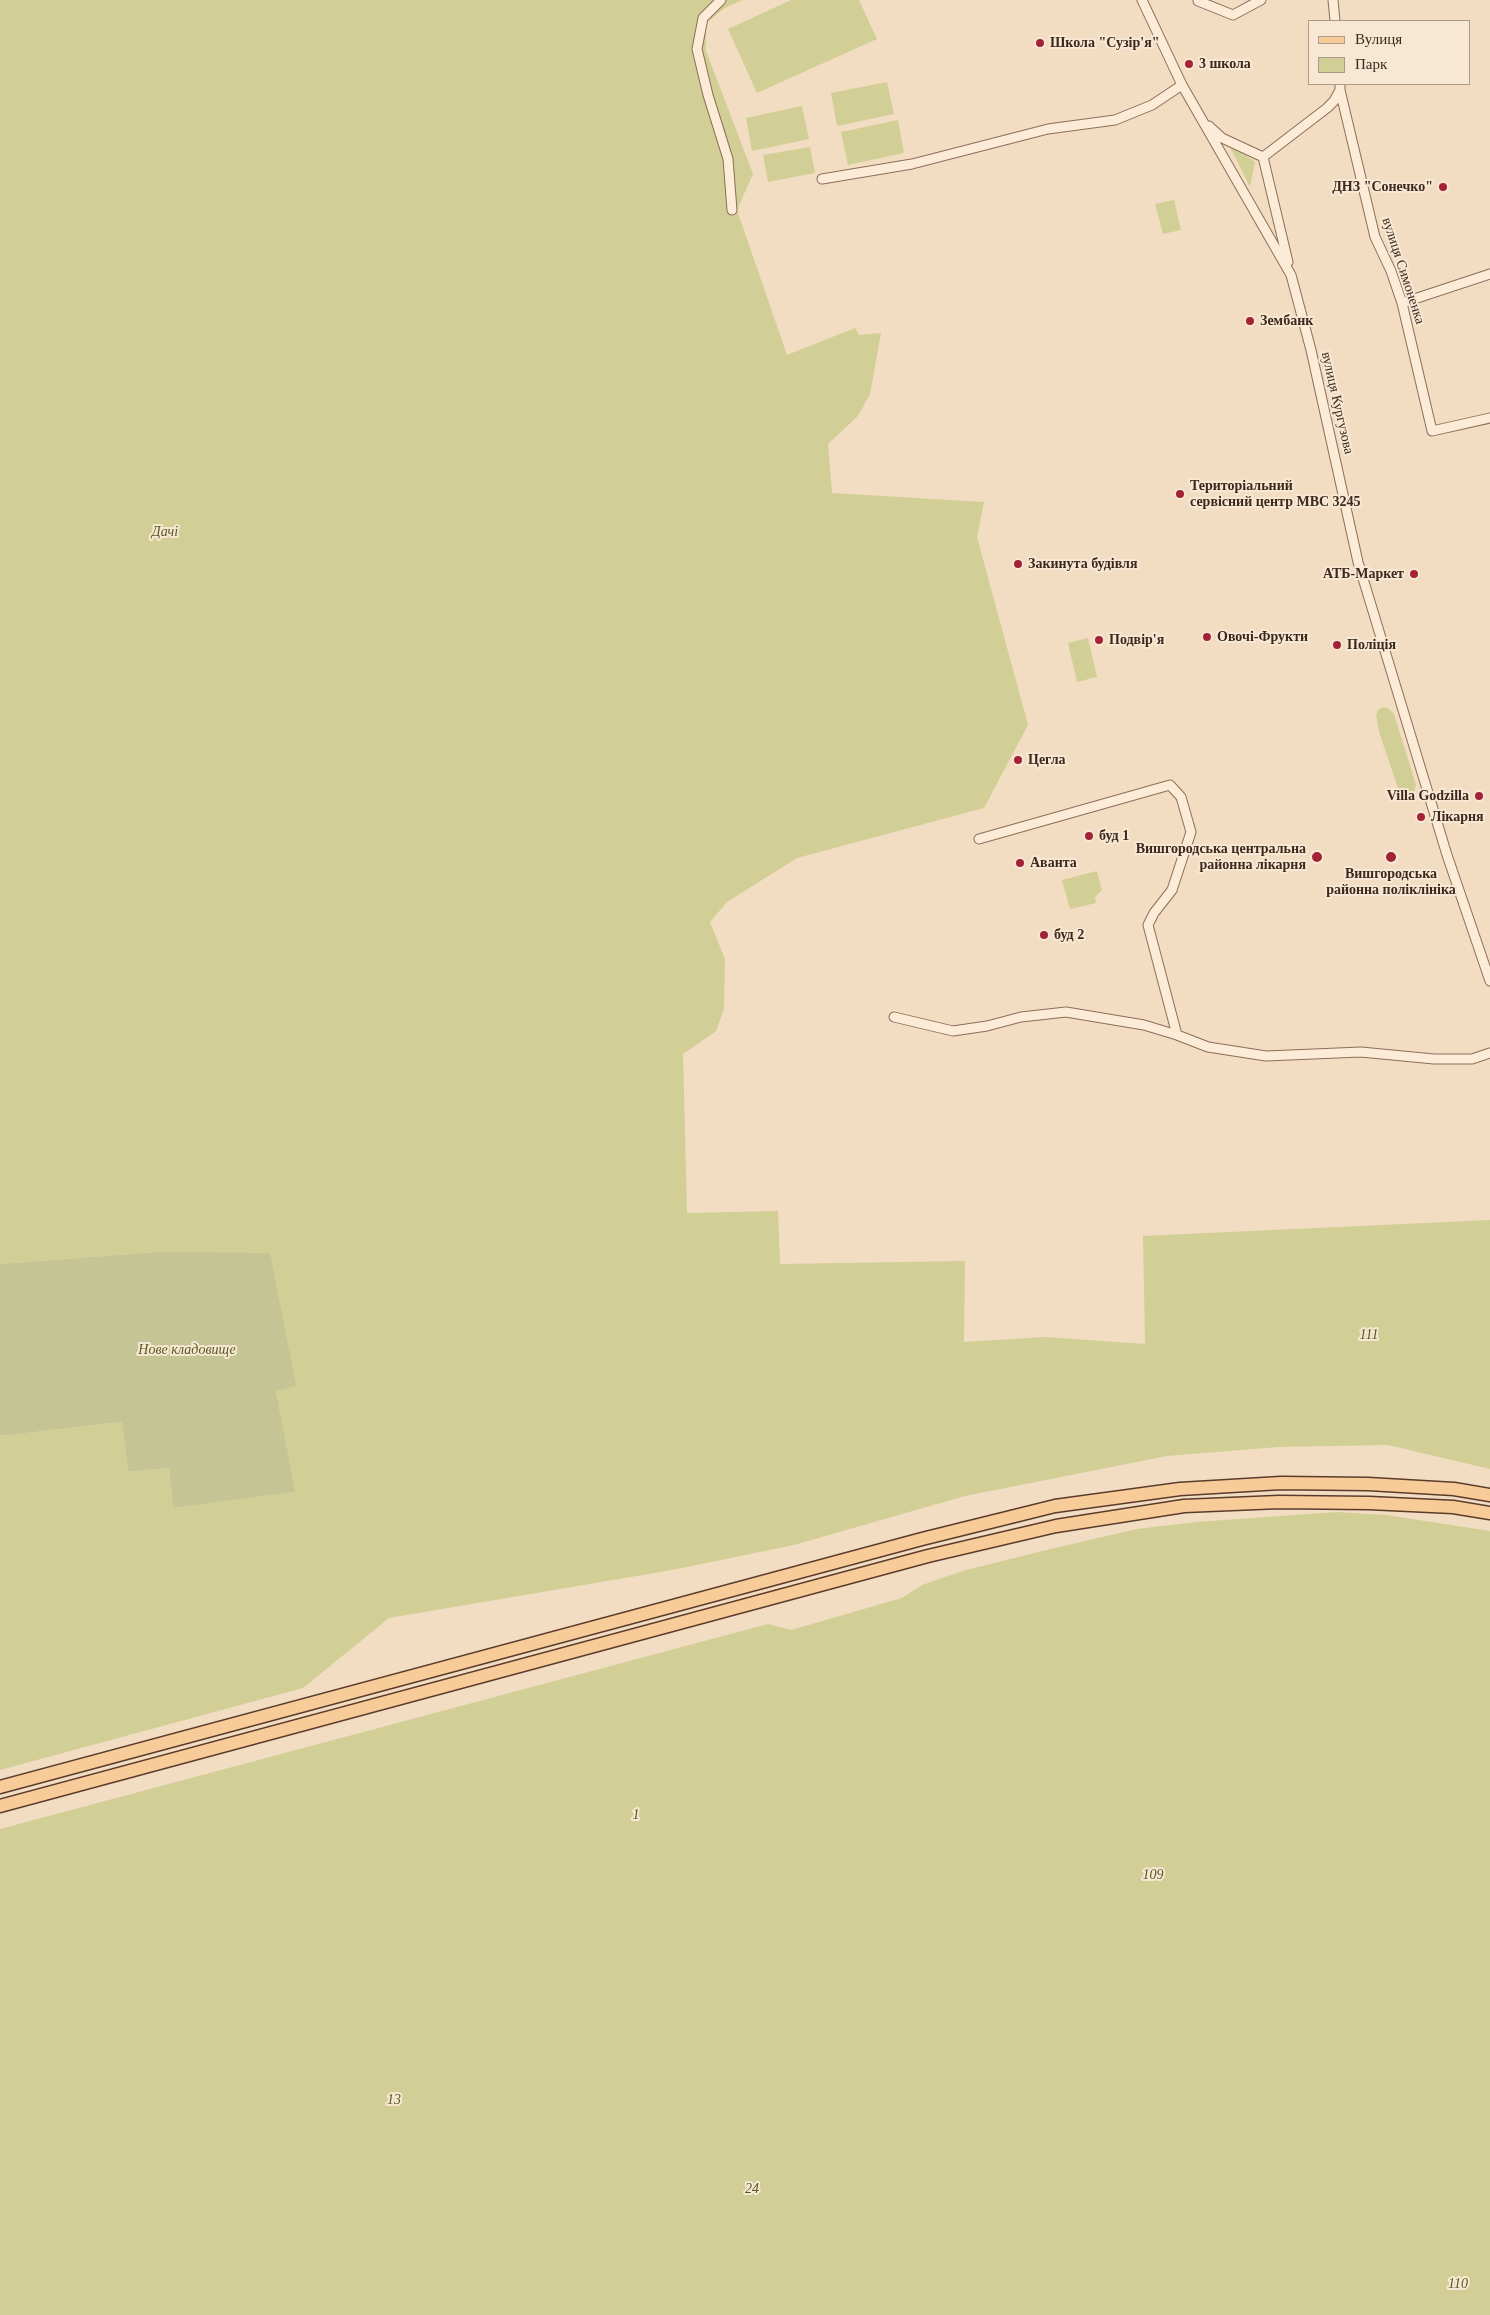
<!DOCTYPE html>
<meta charset="utf-8">
<style>
body{margin:0}
#map{position:relative;width:1490px;height:2315px;overflow:hidden;background:#f2ddc3;font-family:"Times New Roman",serif}
canvas{display:block}
.legend{position:absolute;left:1308px;top:20px;width:162px;height:65px;box-sizing:border-box;background:#f8e8d3;border:1px solid #ad9b8a;margin:0;padding:6px 9px;list-style:none;font-size:15px;color:#3c281d}
.legend li{display:flex;align-items:center;gap:10px;height:25px}
.legend b{width:25px;border:1px solid #ad9b8a}
</style>
<div id="map">
<canvas width="1490" height="2315"></canvas>
<ul class="legend">
<li><b style="height:6px;background:#f8cc98"></b>Вулиця</li>
<li><b style="height:14px;background:#d1cf95"></b>Парк</li>
</ul>
</div>
<script>
const context = document.querySelector('canvas').getContext('2d');
context.lineJoin = 'round';
function fillPath(path, color) {
  context.fillStyle = color;
  context.fill(path, 'evenodd');
}
function toPath(rows) {
  const path = new Path2D();
  for (const r of rows) {
    path.moveTo(r[0], r[1]);
    for (let i = 2; i < r.length; i += 2) path.lineTo(r[i], r[i + 1]);
  }
  return path;
}
function strokePath(path, color, width, dash) {
  context.strokeStyle = color;
  context.lineWidth = width;
  context.lineCap = dash ? 'butt' : 'round';
  context.setLineDash(dash || []);
  context.stroke(path);
}
function label(font, color, halo, rows, align = 'center') {
  context.font = font + ' "Times New Roman",serif';
  context.lineWidth = 4;
  context.setLineDash([]);
  context.textBaseline = 'middle';
  context.strokeStyle = halo;
  context.fillStyle = color;
  for (const [text, x, y, turn = 0] of rows) {
    context.save();
    context.translate(x, y);
    context.rotate((+turn || 0) * Math.PI / 180);
    context.textAlign = isNaN(turn) ? turn : align;
    if (halo) context.strokeText(text, 0, 0);
    context.fillText(text, 0, 0);
    context.restore();
  }
}
fillPath(toPath([
 [0,0,742,0,725,8,706,23,706,51,753,174,737,210,787,355,855,328,859,335,881,333,870,394,858,416,828,444,832,493,984,502,977,537,1028,725,984,808,797,858,727,902,710,922,725,959,724,1009,716,1031,683,1054,687,1213,778,1211,780,1264,965,1261,964,1342,1045,1337,1145,1344,1143,1236,1490,1220,1490,1469,1388,1445,1278,1447,1167,1456,965,1496,794,1545,672,1570,389,1618,303,1688,0,1770,0,1436,122,1422,128,1472,169,1468,173,1508,294,1492,276,1390,296,1385,156,1252,0,1264],
 [791,0,859,0,877,39,757,93,728,29],
 [887,82,894,114,837,126,831,93],
 [802,106,809,139,752,151,746,118],
 [898,120,904,153,848,165,841,132],
 [1228,143,1255,162,1250,187],
 [810,147,815,173,768,182,763,155],
 [1174,200,1181,230,1163,234,1155,204],
 [1088,638,1097,677,1077,682,1068,643],
 [1383,707,1388,708,1394,714,1416,785,1414,792,1408,795,1404,796,1399,791,1379,732,1376,715,1378,710],
 [1097,871,1102,890,1095,897,1096,903,1070,909,1062,880],
 [1337,1512,1386,1515,1490,1531,1490,2315,0,2315,0,1829,768,1624,791,1630,902,1598,922,1585,966,1570,1042,1551,1137,1529,1196,1522]
]), '#d1cf95');
fillPath(toPath([
 [156,1252,270,1253,296,1386,276,1391,295,1492,173,1508,169,1468,128,1472,122,1422,0,1436,0,1264]
]), '#c5c495');
const minor = toPath([
 [721,0,703,18,697,49,708,95,728,159,732,210],
 [1142,0,1182,85,1291,275,1311,350,1358,562,1447,855,1490,981],
 [1333,0,1335,21],
 [1198,1,1233,15,1261,0],
 [1340,90,1375,237,1391,271,1402,303,1432,431,1490,418],
 [1209,126,1222,138,1263,157],
 [1263,157,1288,262],
 [1263,157,1327,108,1334,101,1340,90,1340,84],
 [822,179,912,164,1048,129,1115,120,1152,105,1182,85],
 [1402,303,1490,274],
 [979,839,1170,785,1181,797,1191,832,1172,890,1154,913,1148,925,1177,1035,1208,1047,1266,1056,1361,1052,1434,1059,1472,1059,1490,1053],
 [894,1017,953,1031,987,1026,1021,1017,1066,1012,1144,1025,1177,1035]
]);
const primary = toPath([
 [0,1787,922,1539,1055,1506,1180,1489,1281,1483,1368,1484,1454,1489,1490,1495],
 [0,1806,928,1556,1056,1526,1184,1506,1279,1502,1369,1503,1453,1507,1490,1513]
]);
strokePath(minor, '#8e6d58', 11);
strokePath(primary, '#5b3b2c', 15);
strokePath(minor, '#fbebd7', 9);
strokePath(primary, '#f8cc98', 12);
for (const [x, y, r, color] of [
 [1040,43,5,"#a22336"],
 [1189,64,5,"#a22336"],
 [1443,187,5,"#a22336"],
 [1250,321,5,"#a22336"],
 [1180,494,5,"#a22336"],
 [1018,564,5,"#a22336"],
 [1414,574,5,"#a22336"],
 [1207,637,5,"#a22336"],
 [1099,640,5,"#a22336"],
 [1337,645,5,"#a22336"],
 [1018,760,5,"#a22336"],
 [1479,796,5,"#a22336"],
 [1421,817,5,"#a22336"],
 [1089,836,5,"#a22336"],
 [1317,857,6,"#a22336"],
 [1391,857,6,"#a22336"],
 [1020,863,5,"#a22336"],
 [1044,935,5,"#a22336"]
]) {
  const dot = new Path2D();
  dot.arc(x, y, r, 0, 2 * Math.PI);
  context.fillStyle = color;
  context.fill(dot);
  strokePath(dot, '#f8e8d3', 2);
}
label('bold 14px', '#3c281d', '#f8e8d3', [
 ["Школа \"Сузір'я\"",1050,43],
 ["3 школа",1199,64],
 ["ДНЗ \"Сонечко\"",1433,187,"right"],
 ["Зембанк",1260,321],
 ["Територіальний",1190,486],
 ["сервісний центр МВС 3245",1190,502],
 ["Закинута будівля",1028,564],
 ["АТБ-Маркет",1404,574,"right"],
 ["Овочі-Фрукти",1217,637],
 ["Подвір'я",1109,640],
 ["Поліція",1347,645],
 ["Цегла",1028,760],
 ["Villa Godzilla",1469,796,"right"],
 ["Лікарня",1431,817],
 ["буд 1",1099,836],
 ["Вишгородська центральна",1306,849,"right"],
 ["районна лікарня",1306,865,"right"],
 ["Аванта",1030,863],
 ["Вишгородська",1391,874,"center"],
 ["районна поліклініка",1391,890,"center"],
 ["буд 2",1054,935]
], 'left');
label('14px', '#3c281d', '#f8e8d3', [
 ["вулиця Симоненка",1403,271,72],
 ["вулиця Кургузова",1337,403,77]
]);
label('italic 14px', '#545a22', '#f8e8d3', [
 ["Дачі",165,532],
 ["111",1369,1335],
 ["Нове кладовище",187,1350],
 ["1",636,1815],
 ["109",1153,1875],
 ["13",394,2100],
 ["24",752,2189],
 ["110",1458,2284]
]);
</script>
